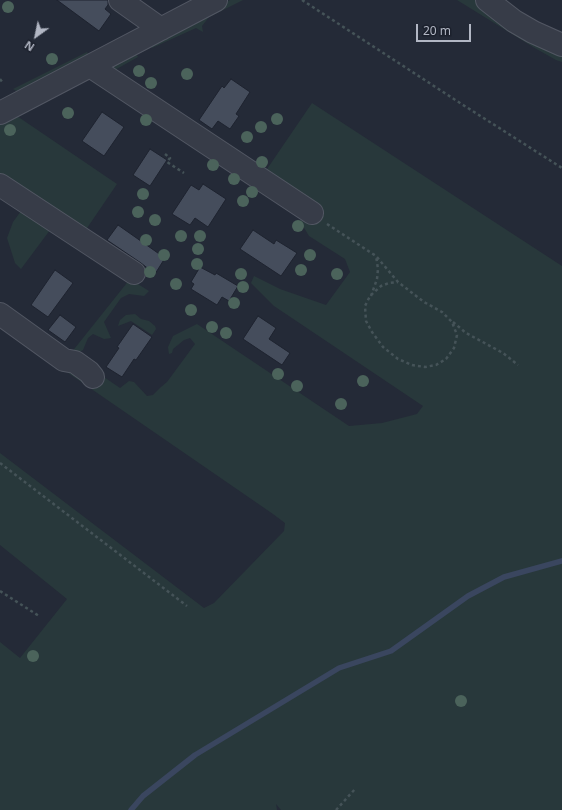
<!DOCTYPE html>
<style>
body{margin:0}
#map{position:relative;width:562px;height:810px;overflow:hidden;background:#242a37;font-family:"Noto Sans",sans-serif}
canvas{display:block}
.north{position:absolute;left:16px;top:16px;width:40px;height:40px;-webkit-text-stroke:3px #1c212d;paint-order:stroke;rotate:213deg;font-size:11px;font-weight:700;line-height:16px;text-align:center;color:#b2b7c4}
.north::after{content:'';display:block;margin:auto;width:14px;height:18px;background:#b2b7c4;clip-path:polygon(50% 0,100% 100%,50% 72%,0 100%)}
.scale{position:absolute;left:416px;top:24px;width:55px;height:18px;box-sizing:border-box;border:2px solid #b2b7c4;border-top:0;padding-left:5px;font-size:12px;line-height:14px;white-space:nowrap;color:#b2b7c4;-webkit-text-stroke:3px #1c212d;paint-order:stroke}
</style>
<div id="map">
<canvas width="562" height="810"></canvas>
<div class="north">N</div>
<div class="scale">20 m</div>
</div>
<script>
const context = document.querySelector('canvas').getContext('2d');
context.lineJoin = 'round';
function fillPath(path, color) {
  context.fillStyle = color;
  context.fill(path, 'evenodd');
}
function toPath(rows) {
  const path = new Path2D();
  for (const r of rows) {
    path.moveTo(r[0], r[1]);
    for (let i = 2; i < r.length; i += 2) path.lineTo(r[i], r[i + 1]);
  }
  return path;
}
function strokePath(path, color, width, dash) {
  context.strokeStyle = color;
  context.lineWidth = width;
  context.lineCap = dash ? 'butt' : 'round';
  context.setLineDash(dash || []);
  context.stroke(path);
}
fillPath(toPath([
 [230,0,243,0,209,17,202,26,203,32,196,28,152,48,150,44],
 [457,0,479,0,562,50,562,62,556,60,533,47],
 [134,50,138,57,113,71,265,172,312,103,562,266,562,810,281,810,276,804,277,810,0,810,0,642,20,658,67,599,0,545,0,453,204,608,214,603,284,531,285,523,273,514,74,377,0,325,0,320,67,368,76,368,84,374,86,379,93,384,97,382,101,375,120,388,129,381,134,382,147,396,153,395,161,387,167,382,195,344,190,338,184,340,173,349,172,353,169,354,168,347,173,336,197,324,349,426,382,423,417,414,423,406,274,306,251,283,254,276,280,289,326,305,350,272,345,259,309,236,300,221,303,215,291,208,292,205,300,202,297,197,110,73,104,63],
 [87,52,90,58,20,93,13,89],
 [14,114,117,184,83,234,0,180,0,122],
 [24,207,53,226,21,269,15,263,7,238,13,222],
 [130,279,149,291,144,296,129,294,121,298,104,322,111,338,104,339,93,334,88,338,83,350,73,355,71,353],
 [135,314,141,319,149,321,155,326,156,329,152,335,131,321,118,326,120,320,126,315]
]), '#28383b');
strokePath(toPath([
 [131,810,143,796,195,755,339,668,391,651,468,596,504,577,562,561]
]), '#3a465f', 5.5);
const building = toPath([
 [57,0,108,0,108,5,105,9,111,14,99,31,57,0],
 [231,79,250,92,236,114,239,116,230,129,218,121,212,129,199,120,222,86,224,88,231,79],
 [102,112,124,127,104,156,82,141,102,112],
 [150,149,167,160,150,186,133,175,150,149],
 [203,184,226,199,208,227,195,218,190,225,172,214,191,185,199,190,203,184],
 [118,225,165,258,155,274,141,263,107,240,118,225],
 [253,230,274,244,276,240,297,253,281,276,240,249,253,230],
 [200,267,215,275,216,273,238,286,229,301,222,297,217,305,191,289,194,284,191,282,200,267],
 [55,270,73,283,48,317,31,305,55,270],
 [60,315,76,327,65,342,48,330,60,315],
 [258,316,276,328,269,339,290,353,282,365,243,339,258,316],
 [133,324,152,337,136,360,134,359,122,377,106,367,119,348,117,347,133,324]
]);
fillPath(building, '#454d5c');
strokePath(building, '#1e232f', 1);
const minor = toPath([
 [120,0,161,29],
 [487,0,514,21,533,32,562,45],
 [90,66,312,213],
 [0,113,216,0],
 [0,185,134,273],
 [0,314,64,360,75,362,89,372,93,377]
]);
strokePath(minor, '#525763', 24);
strokePath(toPath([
 [302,0,460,103,562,168],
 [0,79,3,83],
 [165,154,170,158,167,162,184,173],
 [327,224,376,256,398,282,424,302,442,312,452,322,457,335,454,348,446,359,436,365,425,367,412,365,398,359,383,347,372,332,366,321,365,306,370,296,381,286,389,283,398,282],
 [371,296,377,279,378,269,376,256],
 [453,322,466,333,503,353,518,365],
 [0,463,187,606],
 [0,591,39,616],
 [336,810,356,788]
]), '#455358', 2.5, [3, 3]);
strokePath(minor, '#373c48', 22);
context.fillStyle = '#4b635b';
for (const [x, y] of [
 [8,7],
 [52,59],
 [139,71],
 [187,74],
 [151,83],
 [68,113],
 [277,119],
 [146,120],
 [261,127],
 [10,130],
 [247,137],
 [262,162],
 [213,165],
 [234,179],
 [252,192],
 [143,194],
 [243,201],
 [138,212],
 [155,220],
 [298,226],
 [181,236],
 [200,236],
 [146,240],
 [198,249],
 [164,255],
 [310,255],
 [197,264],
 [301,270],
 [150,272],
 [241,274],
 [337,274],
 [176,284],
 [243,287],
 [234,303],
 [191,310],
 [212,327],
 [226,333],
 [278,374],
 [363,381],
 [297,386],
 [341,404],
 [33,656],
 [461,701]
]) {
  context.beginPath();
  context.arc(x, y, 6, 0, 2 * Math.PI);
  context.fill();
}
</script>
